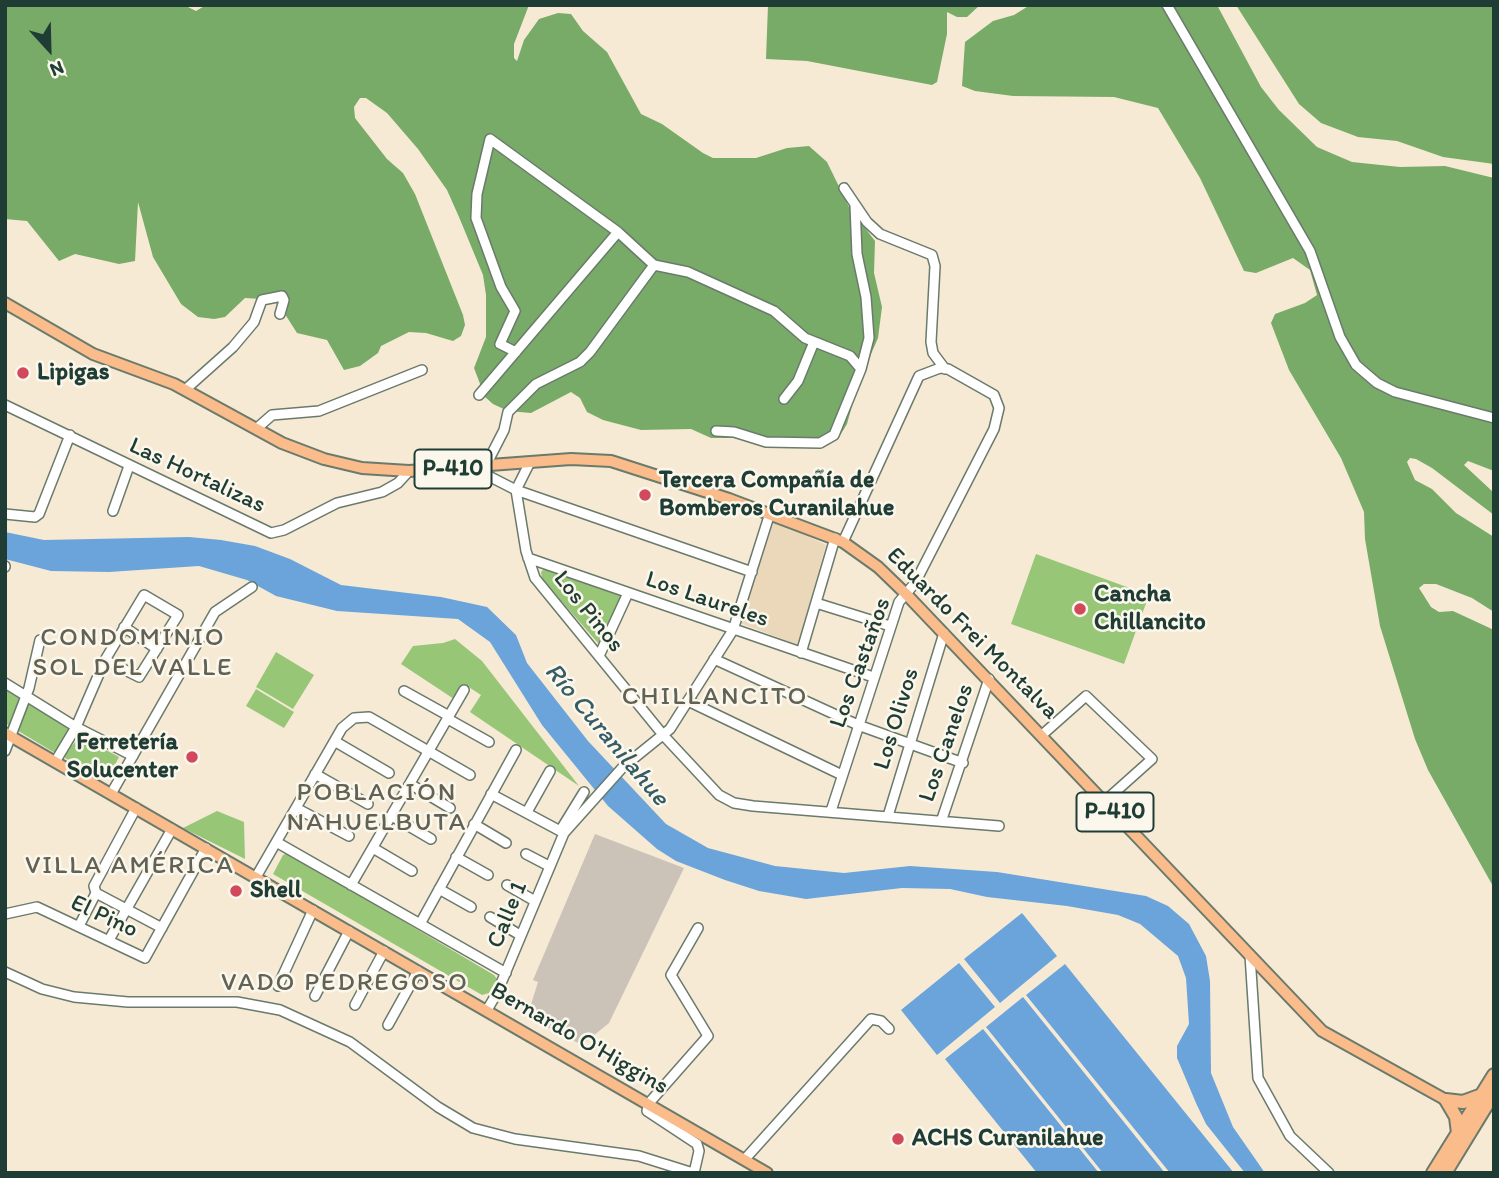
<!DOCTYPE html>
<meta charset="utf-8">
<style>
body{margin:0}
#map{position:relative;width:1499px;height:1178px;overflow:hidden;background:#f6ead5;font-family:Itim,sans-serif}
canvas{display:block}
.frame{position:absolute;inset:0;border:7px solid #1f3d34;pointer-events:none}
.north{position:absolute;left:14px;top:14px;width:70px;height:70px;-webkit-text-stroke:5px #fbf7ec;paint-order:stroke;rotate:158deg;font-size:19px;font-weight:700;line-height:28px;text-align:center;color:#1f3d34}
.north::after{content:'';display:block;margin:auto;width:24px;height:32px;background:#1f3d34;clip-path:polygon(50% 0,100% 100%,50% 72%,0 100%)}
</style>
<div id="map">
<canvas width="1499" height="1178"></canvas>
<div class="frame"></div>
<div class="north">N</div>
</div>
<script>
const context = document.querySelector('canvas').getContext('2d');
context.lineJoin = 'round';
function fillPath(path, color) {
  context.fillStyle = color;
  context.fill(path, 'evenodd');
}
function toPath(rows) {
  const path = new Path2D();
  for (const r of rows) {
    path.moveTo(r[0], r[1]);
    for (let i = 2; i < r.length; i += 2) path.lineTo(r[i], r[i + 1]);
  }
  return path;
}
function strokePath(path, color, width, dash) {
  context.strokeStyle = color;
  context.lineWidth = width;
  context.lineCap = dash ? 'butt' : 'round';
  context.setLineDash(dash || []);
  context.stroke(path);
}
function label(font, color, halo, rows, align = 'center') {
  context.font = font + ' Itim,sans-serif';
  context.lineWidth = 5;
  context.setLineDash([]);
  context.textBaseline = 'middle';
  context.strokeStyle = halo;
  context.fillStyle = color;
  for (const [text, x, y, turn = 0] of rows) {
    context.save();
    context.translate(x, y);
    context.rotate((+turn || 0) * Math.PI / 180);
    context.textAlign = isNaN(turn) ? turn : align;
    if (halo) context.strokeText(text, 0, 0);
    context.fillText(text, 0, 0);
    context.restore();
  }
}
fillPath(toPath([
 [774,520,826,545,798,645,740,623]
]), '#ebd8ba');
fillPath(toPath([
 [595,834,684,868,609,1023,582,1045,527,1017,538,982,533,980]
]), '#cbc3b8');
fillPath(toPath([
 [1036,554,1149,595,1124,664,1011,624],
 [545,568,623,596,604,638,598,643,542,579,541,572],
 [455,639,482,661,579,786,470,712,481,695,464,684,454,699,401,664,413,646,443,643],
 [276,652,314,675,293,709,256,687],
 [5,689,72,726,55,753,5,723],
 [256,689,294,712,284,728,246,706],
 [77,740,92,748,95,744,119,757,108,778,103,779,65,758,65,753],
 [217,811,244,822,245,859,183,828],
 [288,853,494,975,497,979,489,993,482,995,273,874,283,855]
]), '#96c676');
fillPath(toPath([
 [5,5,184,5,196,11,206,5,529,5,514,44,514,58,517,61,524,40,539,19,558,13,571,14,583,31,607,52,641,114,662,124,703,153,713,158,756,158,787,148,809,146,827,162,849,207,875,241,874,273,882,307,878,338,858,384,847,424,839,437,819,446,760,444,734,438,711,438,691,429,641,430,603,420,587,412,580,398,571,392,531,413,508,411,493,404,485,397,474,368,486,337,486,295,483,275,459,217,447,190,418,149,387,113,366,98,360,98,354,107,355,118,387,159,403,173,415,194,463,315,465,325,461,336,453,341,426,333,409,332,381,346,378,353,360,366,344,370,327,340,297,333,276,300,245,298,225,317,214,319,198,317,181,304,153,257,138,202,135,261,119,264,75,254,59,261,27,221,5,219],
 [768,5,980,5,967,17,957,17,947,12,947,34,937,82,932,85,807,61,766,59],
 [1030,5,1217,5,1261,87,1279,110,1317,147,1352,162,1400,167,1445,166,1494,178,1494,471,1468,461,1464,465,1492,491,1494,515,1432,468,1416,459,1410,458,1407,462,1415,480,1432,489,1456,513,1494,537,1494,612,1472,598,1436,584,1424,584,1419,588,1431,607,1439,612,1453,611,1494,630,1494,888,1428,770,1415,739,1380,626,1365,539,1364,512,1341,458,1289,370,1271,323,1275,314,1305,303,1317,295,1310,270,1293,258,1256,273,1244,271,1200,178,1158,108,1114,97,1013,96,975,91,962,86,965,42,993,21,1014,15],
 [1236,5,1494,5,1494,164,1443,157,1397,141,1358,137,1321,123,1299,104]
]), '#78ab67');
fillPath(toPath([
 [5,532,44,540,189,537,221,540,255,546,290,559,341,585,441,597,487,607,516,635,527,663,588,741,666,824,708,848,775,866,844,873,910,866,997,872,1146,896,1168,906,1189,924,1206,956,1210,981,1211,1073,1233,1127,1265,1173,1245,1173,1206,1124,1196,1103,1177,1058,1177,1046,1189,1024,1186,978,1178,956,1140,924,1118,915,1067,906,987,897,950,889,902,888,806,899,759,891,725,880,676,861,657,849,608,806,542,725,490,642,458,619,337,611,276,596,247,580,199,566,109,572,51,571,5,559],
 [1022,913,1057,956,1000,1003,964,959],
 [959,963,995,1007,937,1055,901,1010],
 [1065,964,1234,1173,1170,1173,1026,995],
 [1023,997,1165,1173,1103,1173,986,1027],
 [983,1029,1099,1173,1037,1173,945,1059]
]), '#6aa4da');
const minor = toPath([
 [1167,5,1310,251,1340,337,1356,365,1377,383,1395,392,1494,418],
 [844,188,867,222,880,234,932,255,935,266,931,342,933,353,945,369],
 [516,352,500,344,515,311,501,287,476,218,477,194,490,139,618,232,654,265,688,272,774,311,805,338,850,356,861,369],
 [186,389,233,347,254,322,262,300,282,296,284,300,280,314],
 [479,395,618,232],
 [784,399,798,381,814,342],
 [5,405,271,533,284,530,337,503,382,492,398,483,409,471],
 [256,429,272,415,319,411,422,370],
 [716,431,734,432,766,442,820,443,834,435,861,369,869,338,866,297,857,254,855,205],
 [485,467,504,430,508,412,536,384,580,362,590,352,654,265],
 [473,468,516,490,752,572],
 [516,490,526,551,535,578,664,736,719,795,734,803,753,806,999,826],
 [516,490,530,462],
 [113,511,129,466],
 [5,514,35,517,39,514,70,435],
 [528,558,873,677],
 [5,567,5,566],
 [816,603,890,626],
 [124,627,157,649],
 [801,653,835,538],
 [599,656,628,593],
 [714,659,858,725,963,763],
 [5,683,76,727,133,756],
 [404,691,449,716],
 [688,701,842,775],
 [448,719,489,742],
 [1042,735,1086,696,1152,759,1105,801],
 [336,742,389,773],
 [5,751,29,688,40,640],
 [55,762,76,727,105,660,144,595,178,615,139,677,105,660],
 [315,774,368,804],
 [410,784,450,808],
 [111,794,215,612,252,587],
 [491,794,564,833],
 [296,808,349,836],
 [831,811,899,602,915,583,994,429,999,408,994,395,948,369,940,368,919,376,843,542],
 [527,812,550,771],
 [392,816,431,839],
 [888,816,944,633],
 [942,819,989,679],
 [474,824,506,843],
 [560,831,584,792],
 [278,843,506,973],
 [373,848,412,871],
 [526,854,549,866],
 [456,857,488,875],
 [256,877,342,728,354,718,369,717,470,775],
 [351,885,464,690],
 [507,885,535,901],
 [439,889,471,907],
 [96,893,162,928],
 [5,914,37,907,145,958,206,848],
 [490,917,520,935],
 [420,924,516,750],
 [79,926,96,893,94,886,136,808],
 [109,940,172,829],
 [1250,955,1258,1078,1290,1136,1329,1173],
 [5,972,42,989,74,997,128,1002,237,1002,280,1010,350,1042,438,1107,473,1128,515,1139,639,1156,693,1173],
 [278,986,313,910],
 [315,996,349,931],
 [355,1005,384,951],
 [487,1010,497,993,564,833,623,767,670,729,733,630,770,513],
 [388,1025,418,971],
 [745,1159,871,1019,881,1021,889,1029],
 [694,1173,699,1151,697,1144,647,1111,649,1103,708,1036,671,975,698,928]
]);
const major = toPath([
 [5,303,93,354,174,384,282,443,324,459,362,468,409,471,571,459,611,461,729,499,843,542,878,567,906,594,1322,1031,1446,1100],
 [5,733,767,1173]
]);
const highway = toPath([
 [1446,1100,1463,1102,1482,1095],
 [1446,1100,1456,1117,1458,1133],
 [1433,1173,1494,1075],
 [1445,1173,1494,1093]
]);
strokePath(minor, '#6a7a6c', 12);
strokePath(major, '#6a7a6c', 14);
strokePath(highway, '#6a7a6c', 16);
strokePath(minor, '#fff', 9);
strokePath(major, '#f9bc8a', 10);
strokePath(highway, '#f9bc8a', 12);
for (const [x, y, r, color] of [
 [23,373,7,"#d1495b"],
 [645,495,7,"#d1495b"],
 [1080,609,7,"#d1495b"],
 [192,757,7,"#d1495b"],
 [236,891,7,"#d1495b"],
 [898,1139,7,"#d1495b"]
]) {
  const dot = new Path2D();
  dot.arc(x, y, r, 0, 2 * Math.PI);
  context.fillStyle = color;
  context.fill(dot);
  strokePath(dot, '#fbf7ec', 2.5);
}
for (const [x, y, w] of [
 [453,469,77],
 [1115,812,77]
]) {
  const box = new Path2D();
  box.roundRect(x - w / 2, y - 19.5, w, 39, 5);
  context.fillStyle = '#fbf7ec';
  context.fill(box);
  strokePath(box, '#1f3d34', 2);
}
label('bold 23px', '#1f3d34', null, [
 ["P-410",453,469],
 ["P-410",1115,812]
]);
label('bold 24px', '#1f3d34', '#fbf7ec', [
 ["Lipigas",37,373],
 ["Tercera Compañía de",659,481],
 ["Bomberos Curanilahue",659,509],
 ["Cancha",1094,595],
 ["Chillancito",1094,623],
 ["Ferretería",178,743,"right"],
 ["Solucenter",178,771,"right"],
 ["Shell",250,891],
 ["ACHS Curanilahue",912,1139]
], 'left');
label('24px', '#1f3d34', '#fbf7ec', [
 ["Las Hortalizas",197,476,25],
 ["Los Laureles",707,600,19],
 ["Los Pinos",588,612,51],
 ["Eduardo Frei Montalva",972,634,45],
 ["Los Castaños",861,663,-70],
 ["Los Olivos",897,719,-73],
 ["Los Canelos",947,743,-71],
 ["Calle 1",508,915,-68],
 ["El Pino",104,917,25],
 ["Bernardo O'Higgins",579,1039,30]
]);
context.letterSpacing = '2px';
label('26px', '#626254', '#fbf7ec', [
 ["CONDOMINIO",133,638],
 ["SOL DEL VALLE",133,668],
 ["CHILLANCITO",715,697],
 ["POBLACIÓN",377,793],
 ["NAHUELBUTA",377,823],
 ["VILLA AMÉRICA",130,866],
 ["VADO PEDREGOSO",345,983]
]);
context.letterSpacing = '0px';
label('italic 26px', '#365c66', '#fbf7ec', [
 ["Río Curanilahue",606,735,50]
]);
</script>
